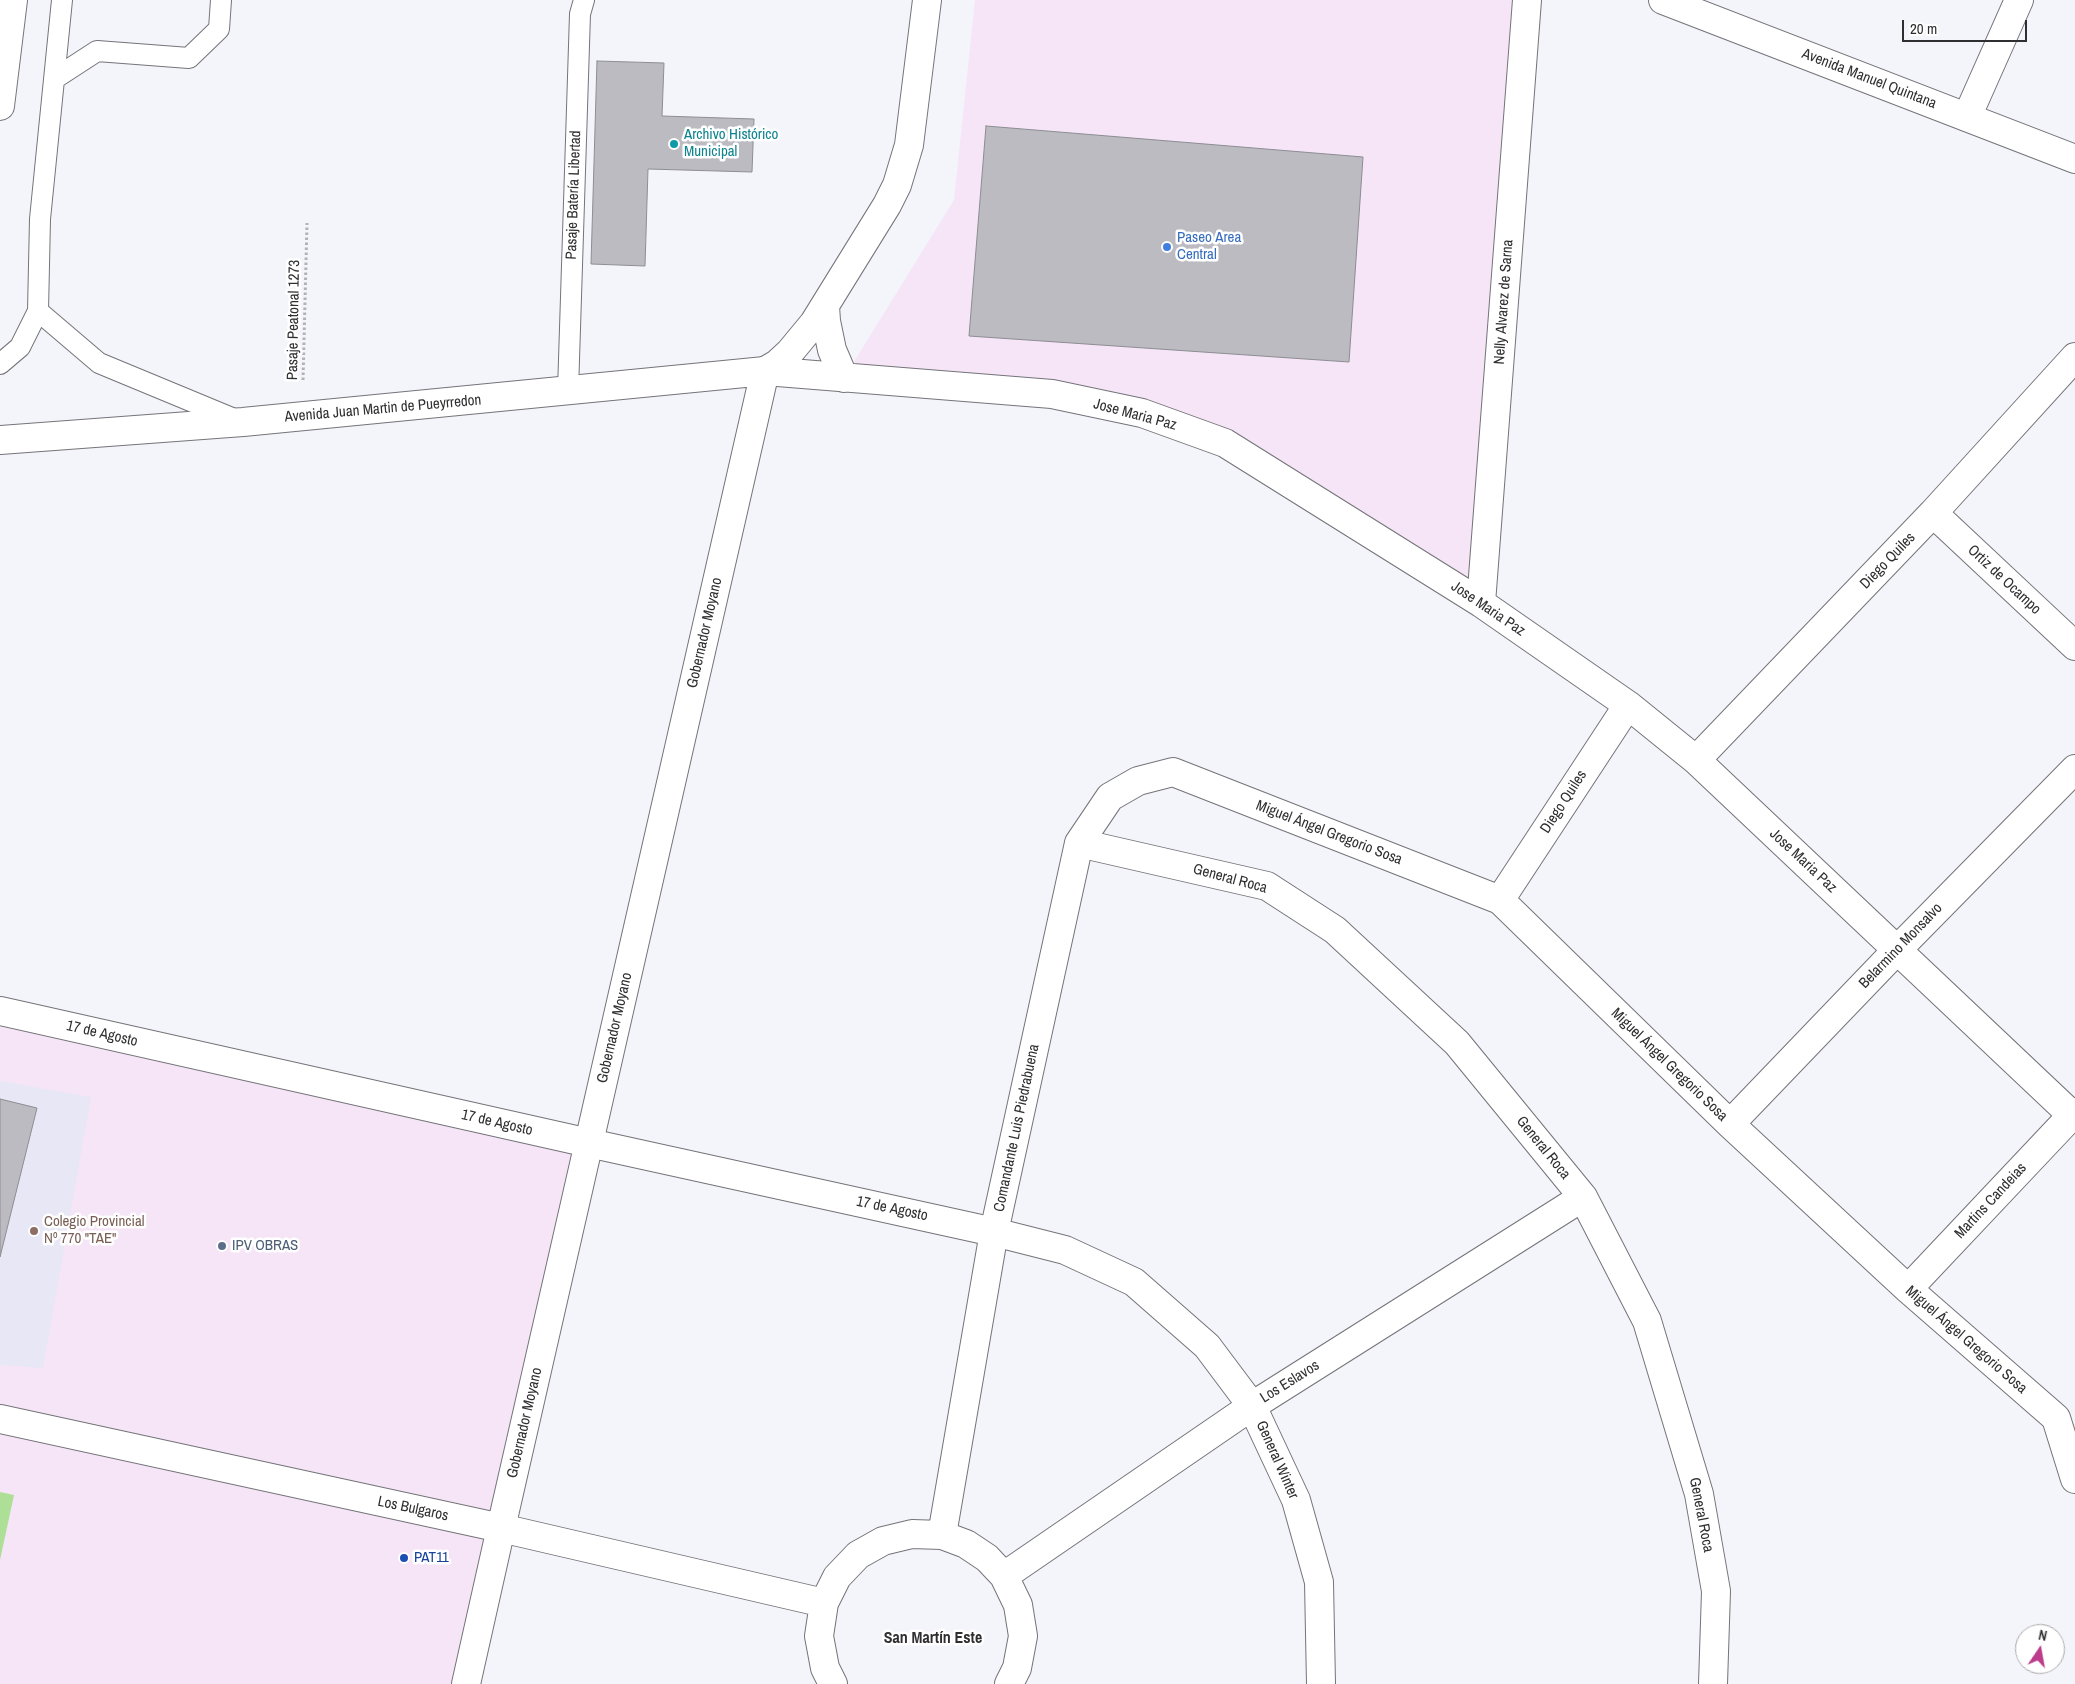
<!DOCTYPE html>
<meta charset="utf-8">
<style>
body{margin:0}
#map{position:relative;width:2075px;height:1684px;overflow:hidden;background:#f4f4fb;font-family:"Archivo Narrow",sans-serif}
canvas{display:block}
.north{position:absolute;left:2015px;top:1624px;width:50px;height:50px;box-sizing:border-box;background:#fff;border:1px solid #acacad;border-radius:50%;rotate:12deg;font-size:14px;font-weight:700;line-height:20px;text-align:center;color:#2f2f31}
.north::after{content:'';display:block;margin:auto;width:18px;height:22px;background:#bb3d8b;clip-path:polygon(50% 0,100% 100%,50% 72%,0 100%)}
.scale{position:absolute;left:1902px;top:20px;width:125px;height:22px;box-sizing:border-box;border:2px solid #2f2f31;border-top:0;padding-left:6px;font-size:15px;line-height:18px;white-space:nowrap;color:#2f2f31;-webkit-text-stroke:4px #fff;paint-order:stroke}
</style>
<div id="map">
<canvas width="2075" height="1684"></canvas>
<div class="north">N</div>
<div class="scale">20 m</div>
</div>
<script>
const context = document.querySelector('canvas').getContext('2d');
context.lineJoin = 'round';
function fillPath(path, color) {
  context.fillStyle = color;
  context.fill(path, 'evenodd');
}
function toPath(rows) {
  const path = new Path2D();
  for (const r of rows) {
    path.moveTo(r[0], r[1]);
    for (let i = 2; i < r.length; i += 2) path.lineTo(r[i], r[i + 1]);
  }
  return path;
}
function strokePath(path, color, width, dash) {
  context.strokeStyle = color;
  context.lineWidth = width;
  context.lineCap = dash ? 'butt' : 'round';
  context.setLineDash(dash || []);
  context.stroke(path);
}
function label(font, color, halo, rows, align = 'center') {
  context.font = font + ' "Archivo Narrow",sans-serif';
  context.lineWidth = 5;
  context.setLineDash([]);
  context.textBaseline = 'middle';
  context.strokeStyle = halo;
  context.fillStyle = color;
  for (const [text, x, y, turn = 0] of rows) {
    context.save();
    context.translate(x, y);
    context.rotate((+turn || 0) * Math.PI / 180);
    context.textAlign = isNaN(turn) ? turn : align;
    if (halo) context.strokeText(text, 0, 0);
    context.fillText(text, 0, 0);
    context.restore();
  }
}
fillPath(toPath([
 [975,0,1527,0,1481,603,1226,443,1142,413,844,378,954,200],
 [0,1011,589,1143,466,1684,0,1684]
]), '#f5e5f7');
fillPath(toPath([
 [0,1081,91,1097,43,1368,0,1365]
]), '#e8e7f5');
fillPath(toPath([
 [0,1492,14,1495,0,1560]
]), '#addf96');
const building = toPath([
 [597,61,664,63,662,116,754,119,752,172,648,169,645,266,591,264,597,61],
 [986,126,1363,157,1349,362,969,336,986,126],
 [0,1099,37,1108,0,1257,0,1099]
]);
fillPath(building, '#bbbbc1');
strokePath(building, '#8d8d93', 1);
const service = toPath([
 [62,0,40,219,38,311,99,363,239,421],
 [54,79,97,51,189,58,219,29,221,0],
 [0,364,20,347,38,311],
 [568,391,580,14,584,0]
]);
const minor = toPath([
 [1967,117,2019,0],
 [825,306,826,321,832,350,844,378],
 [765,371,1052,394,1142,413,1225,443,1481,603,1628,705,1696,760,2075,1118],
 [765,371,777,364,790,352,814,323,887,205,897,185,909,145,927,0],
 [1933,513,2075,646],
 [1481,603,1527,0],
 [1696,760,1933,513,2075,357],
 [1079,843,1267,886,1335,930,1457,1043,1583,1197,1647,1321,1699,1494,1716,1591,1713,1684],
 [1500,900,1628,705],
 [0,1011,589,1143,994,1232,1065,1250,1134,1282,1207,1346,1252,1406,1296,1500,1319,1582,1321,1684],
 [1730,1124,1897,950,2075,769],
 [1908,1289,2075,1112],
 [942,1535,994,1232,1079,843,1110,797,1138,781,1173,772,1500,900,1730,1124,1908,1289,2056,1418,2075,1479],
 [1004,1576,1252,1406,1583,1197],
 [466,1684,501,1528,824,1603],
 [833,1684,825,1668,819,1636,824,1603,837,1577,858,1555,883,1541,912,1534,942,1535,966,1544,987,1558,1004,1576,1018,1605,1023,1636,1017,1668,1009,1684]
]);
const tertiary = toPath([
 [1663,0,2075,159],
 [0,440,243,422,765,371,501,1528,0,1419]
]);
const trunk = toPath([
 [0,106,13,0]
]);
strokePath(service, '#747479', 22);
strokePath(minor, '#747479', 30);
strokePath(tertiary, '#747479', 30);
strokePath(trunk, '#747479', 30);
strokePath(toPath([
 [303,380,307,223]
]), '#b1b1b6', 3, [2.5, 2.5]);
strokePath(service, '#fff', 20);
strokePath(minor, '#fff', 28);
strokePath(tertiary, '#fff', 28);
strokePath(trunk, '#fff', 28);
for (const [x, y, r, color] of [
 [674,144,5,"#0f9aa8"],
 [1167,247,5,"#3f7fe0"],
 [34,1231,5,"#8d6e63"],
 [222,1246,5,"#5c6f8a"],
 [404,1558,5,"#1a4fb4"]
]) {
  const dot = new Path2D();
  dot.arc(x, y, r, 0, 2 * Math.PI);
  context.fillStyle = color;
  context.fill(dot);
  strokePath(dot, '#fff', 2);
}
label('15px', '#2f2f31', '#fff', [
 ["Avenida Manuel Quintana",1869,79,21],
 ["Pasaje Batería Libertad",574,195,-88],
 ["Nelly Alvarez de Sarna",1504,302,-86],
 ["Pasaje Peatonal 1273",294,320,-89],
 ["Avenida Juan Martin de Pueyrredon",383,409,-5],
 ["Jose Maria Paz",1135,415,15],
 ["Diego Quiles",1888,561,-46],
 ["Ortiz de Ocampo",2004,580,43],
 ["Jose Maria Paz",1488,609,34],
 ["Gobernador Moyano",705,633,-77],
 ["Diego Quiles",1564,802,-57],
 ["Miguel Ángel Gregorio Sosa",1329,833,21],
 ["Jose Maria Paz",1803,861,43],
 ["General Roca",1230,879,15],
 ["Belarmino Monsalvo",1901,946,-46],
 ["Gobernador Moyano",615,1028,-77],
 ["17 de Agosto",102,1034,13],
 ["Miguel Ángel Gregorio Sosa",1669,1065,44],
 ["17 de Agosto",497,1123,13],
 ["Comandante Luis Piedrabuena",1017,1128,-78],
 ["General Roca",1543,1148,51],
 ["Martins Candeias",1991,1201,-47],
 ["17 de Agosto",892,1209,12],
 ["Miguel Ángel Gregorio Sosa",1966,1340,41],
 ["Los Eslavos",1290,1382,-32],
 ["Gobernador Moyano",525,1423,-77],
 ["General Winter",1277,1460,66],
 ["Los Bulgaros",413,1509,12],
 ["General Roca",1701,1515,79]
]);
label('15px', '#0d838f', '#fff', [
 ["Archivo Histórico",684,135],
 ["Municipal",684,152]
], 'left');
label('15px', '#366cbe', '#fff', [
 ["Paseo Area",1177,238],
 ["Central",1177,255]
], 'left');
label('15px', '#785e54', '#fff', [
 ["Colegio Provincial",44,1222],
 ["Nº 770 \"TAE\"",44,1239]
], 'left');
label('15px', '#4e5e75', '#fff', [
 ["IPV OBRAS",232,1246]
], 'left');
label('15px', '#164399', '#fff', [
 ["PAT11",414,1558]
], 'left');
label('bold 16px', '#2f2f31', '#fff', [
 ["San Martín Este",933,1639]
]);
</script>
